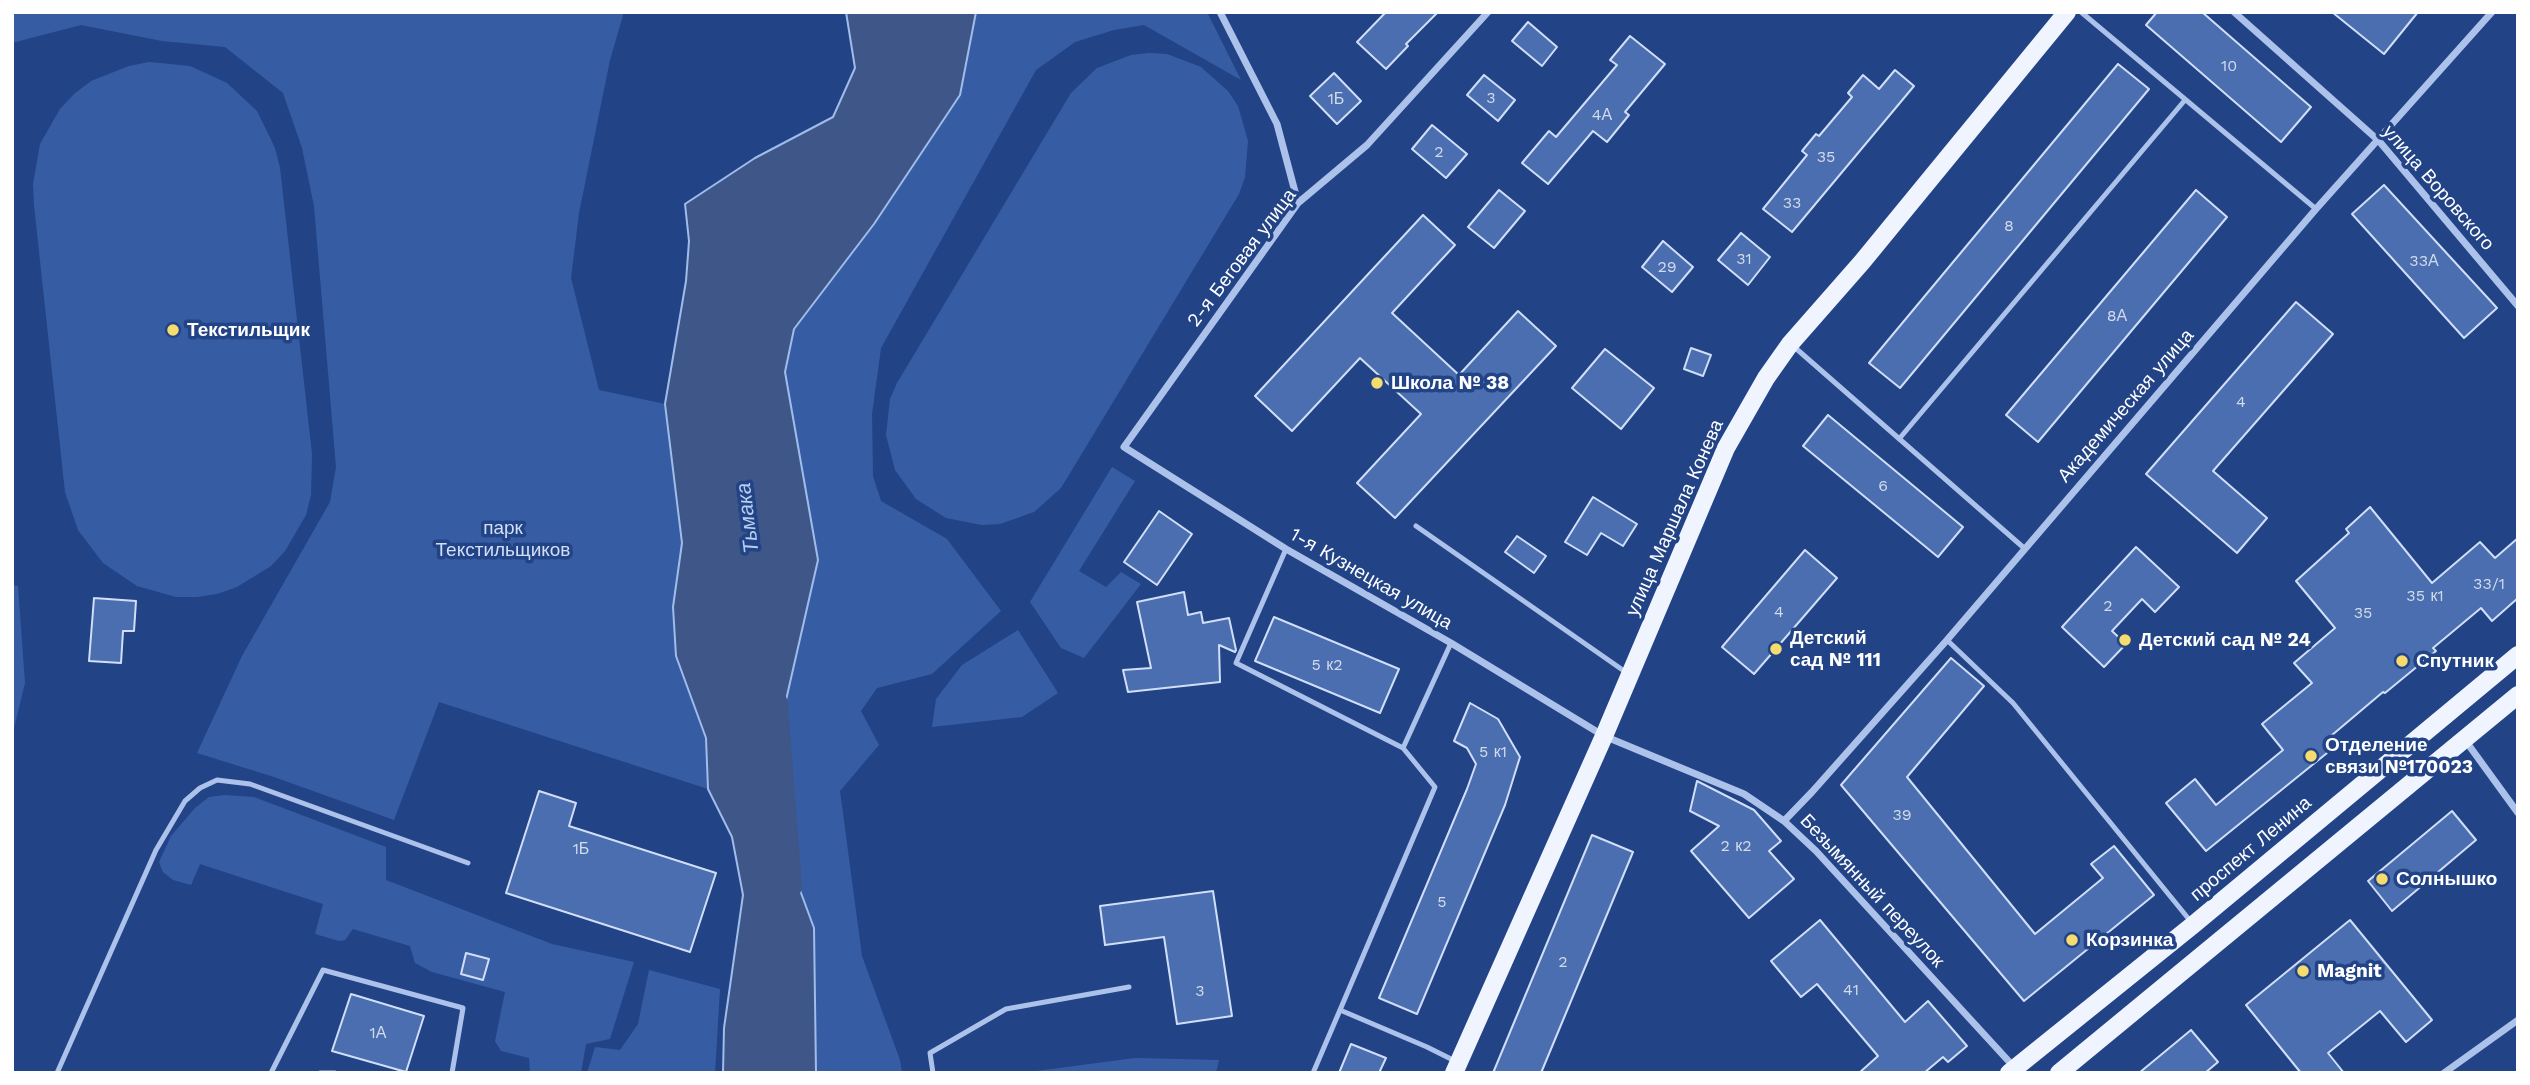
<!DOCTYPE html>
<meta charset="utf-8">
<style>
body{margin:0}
#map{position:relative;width:2530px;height:1085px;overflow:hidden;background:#224487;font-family:"Work Sans",sans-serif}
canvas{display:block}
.frame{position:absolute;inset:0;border:14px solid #fff;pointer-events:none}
</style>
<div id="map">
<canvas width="2530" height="1085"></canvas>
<div class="frame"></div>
</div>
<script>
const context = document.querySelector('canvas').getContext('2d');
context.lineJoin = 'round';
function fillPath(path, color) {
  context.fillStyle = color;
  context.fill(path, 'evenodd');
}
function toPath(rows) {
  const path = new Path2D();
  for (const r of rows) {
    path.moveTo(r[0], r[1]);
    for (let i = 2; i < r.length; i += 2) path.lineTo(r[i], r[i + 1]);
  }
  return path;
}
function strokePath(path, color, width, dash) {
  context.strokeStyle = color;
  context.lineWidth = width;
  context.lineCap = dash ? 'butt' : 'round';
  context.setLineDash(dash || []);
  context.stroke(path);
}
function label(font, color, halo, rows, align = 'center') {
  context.font = font + ' "Work Sans",sans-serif';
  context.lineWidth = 7;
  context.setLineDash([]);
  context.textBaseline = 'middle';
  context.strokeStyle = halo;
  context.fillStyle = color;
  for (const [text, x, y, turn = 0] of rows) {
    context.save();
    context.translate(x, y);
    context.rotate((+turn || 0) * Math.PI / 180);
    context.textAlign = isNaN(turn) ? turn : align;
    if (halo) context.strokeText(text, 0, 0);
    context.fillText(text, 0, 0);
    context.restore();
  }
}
fillPath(toPath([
 [12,12,624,12,610,60,579,213,571,278,599,390,665,404,682,543,673,607,676,656,706,738,708,789,439,702,394,820,274,777,197,753,242,656,330,502,336,467,314,206,302,148,283,93,225,47,162,41,81,25,12,43],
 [976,12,1207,12,1241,80,1144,25,1114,30,1075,42,1036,70,881,348,872,414,873,476,881,501,947,539,1001,611,932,674,877,688,861,711,879,745,840,791,862,956,900,1060,902,1073,816,1073,814,928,778,831,773,757,793,662,785,372,794,329,874,224,960,95],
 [1149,53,1167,54,1201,67,1228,91,1238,106,1248,141,1245,177,1239,194,1061,488,1034,512,1000,524,982,525,946,518,916,499,895,470,886,435,890,399,897,383,1071,93,1097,68,1131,55],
 [149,62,190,66,227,83,257,111,275,148,280,168,312,454,311,495,306,515,285,551,271,566,237,587,217,594,197,597,176,597,137,586,103,563,78,530,65,492,34,205,33,184,40,144,60,109,74,94,91,81,129,66],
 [1112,467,1135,481,1079,571,1106,587,1121,572,1141,584,1084,658,1061,648,1030,602],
 [12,585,18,586,25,683,12,736],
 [1018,630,1058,693,1022,717,932,727,936,699,962,665],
 [224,795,254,797,386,847,386,880,552,944,634,962,610,1039,586,1044,581,1073,530,1073,529,1058,501,1051,495,1041,505,992,432,972,415,963,410,946,353,929,345,940,339,941,315,934,323,904,200,864,191,885,173,880,163,872,159,862,171,836,195,808,209,797],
 [649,970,720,989,715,1073,587,1073,595,1047,620,1050,638,1024],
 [1135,1058,1219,1060,1216,1073,1021,1073]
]), '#365da4');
const water = toPath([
 [846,12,976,12,960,95,874,224,794,329,785,372,818,560,773,757,778,831,814,928,816,1073,723,1073,724,1028,743,895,732,837,708,789,706,738,676,656,673,607,682,543,665,404,686,281,689,241,685,204,755,158,833,117,855,68,846,12]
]);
fillPath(water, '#3e5788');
strokePath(water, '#a0bceb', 2);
strokePath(toPath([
 [769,705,783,885]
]), '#3e5788', 38);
const building = toPath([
 [1386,12,1438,12,1406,44,1408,46,1386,69,1357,42,1386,12],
 [2157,12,2202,12,2311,107,2281,142,2146,25,2157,12],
 [2332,12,2418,12,2384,54,2332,12],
 [1528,22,1557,47,1542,66,1512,41,1528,22],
 [1630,36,1665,64,1625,112,1629,115,1607,142,1593,131,1548,184,1522,163,1549,131,1556,137,1617,65,1610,60,1630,36],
 [2118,64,2149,89,1900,388,1869,363,2118,64],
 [1895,70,1914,86,1792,232,1763,209,1807,155,1802,151,1816,134,1819,136,1852,97,1848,93,1863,75,1879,89,1895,70],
 [1334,73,1361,101,1337,124,1310,96,1334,73],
 [1484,75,1515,100,1498,121,1467,95,1484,75],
 [1432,125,1467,154,1446,178,1412,149,1432,125],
 [2384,185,2497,308,2464,338,2352,214,2384,185],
 [1499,190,1525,211,1494,248,1468,227,1499,190],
 [2196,190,2227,217,2038,442,2006,415,2196,190],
 [1423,215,1455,245,1392,313,1459,375,1518,311,1556,346,1395,518,1357,483,1421,414,1360,358,1292,431,1255,396,1423,215],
 [1741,233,1770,257,1748,285,1718,260,1741,233],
 [1663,241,1693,267,1672,292,1642,267,1663,241],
 [2296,302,2333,334,2213,471,2267,518,2237,553,2146,474,2296,302],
 [1691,348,1711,355,1703,376,1684,369,1691,348],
 [1605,349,1654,388,1621,429,1572,388,1605,349],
 [1828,415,1963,527,1938,557,1803,446,1828,415],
 [1593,497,1637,524,1623,546,1601,533,1587,555,1565,542,1593,497],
 [2370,507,2432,583,2480,542,2495,558,2518,538,2518,598,2492,621,2481,608,2433,648,2436,651,2385,693,2383,692,2325,741,2332,749,2206,851,2166,803,2195,779,2216,805,2283,750,2262,724,2312,683,2294,663,2335,628,2296,581,2349,533,2346,529,2370,507],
 [1159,511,1192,534,1157,585,1124,562,1159,511],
 [1517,536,1546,556,1534,573,1505,552,1517,536],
 [2136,547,2179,587,2155,612,2142,599,2112,631,2126,644,2104,667,2062,627,2136,547],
 [1805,550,1837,578,1754,674,1722,647,1805,550],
 [1184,592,1188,615,1201,612,1203,623,1229,618,1236,650,1235,652,1219,645,1220,682,1128,692,1123,670,1151,668,1137,602,1184,592],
 [94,598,136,601,134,631,123,631,121,663,89,661,94,598],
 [1274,617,1399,669,1380,713,1255,661,1274,617],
 [1951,658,1984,686,1907,777,2035,934,2103,878,2091,864,2114,846,2154,895,2024,1001,1841,785,1951,658],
 [1470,703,1498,719,1520,757,1505,805,1417,1014,1379,998,1467,789,1476,764,1467,748,1454,741,1470,703],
 [1697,781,1754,810,1781,841,1769,851,1794,879,1749,918,1691,851,1719,826,1690,811,1697,781],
 [539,791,576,803,569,826,716,873,690,952,506,893,539,791],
 [2452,811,2476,840,2392,911,2368,881,2452,811],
 [1592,835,1633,852,1541,1073,1493,1073,1592,835],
 [1213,891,1232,1016,1177,1024,1164,937,1105,945,1100,906,1213,891],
 [1820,920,1905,1022,1928,1001,1967,1046,1948,1062,1943,1057,1924,1073,1859,1073,1878,1056,1817,984,1801,997,1771,961,1820,920],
 [2350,920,2432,1020,2406,1042,2380,1011,2328,1053,2344,1073,2301,1073,2246,1005,2350,920],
 [466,953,489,959,483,980,461,974,466,953],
 [351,994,424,1016,406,1072,332,1051,351,994],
 [2191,1030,2218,1062,2205,1073,2139,1073,2191,1030],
 [1351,1044,1386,1058,1379,1073,1339,1073,1351,1044]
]);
fillPath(building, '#4a6eaf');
strokePath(building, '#d1def7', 2);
strokePath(toPath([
 [2081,12,2316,209],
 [1792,345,2024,548],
 [1899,439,2185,100],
 [1416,526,1627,673],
 [1286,549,1236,663,1403,748],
 [1947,640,2013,703,2192,923],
 [1451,643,1403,748,1435,787,1340,1010,1427,1047,1455,1061],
 [57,1073,156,850,185,801,200,788,217,780,250,784,468,863],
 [271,1073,323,970,463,1008,452,1073],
 [320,1073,335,1073],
 [933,1073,930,1053,1006,1009,1129,987],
 [1313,1073,1340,1010]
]), '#acc2ea', 5);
strokePath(toPath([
 [1220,12,1277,124,1298,203],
 [1488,12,1367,145,1298,203,1124,447,1286,549,1451,643,1604,736,1744,794,1784,821,1816,851,2014,1067],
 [2234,12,2379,141,2518,306],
 [2465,740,2518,813],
 [1784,821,1812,792,1947,640,2316,209,2492,12],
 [2444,1073,2518,1020]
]), '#acc2ea', 7);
strokePath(toPath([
 [1454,1073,1604,736,1726,448,1766,378,1790,344,1862,262,2067,12],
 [2009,1073,2193,925,2518,655],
 [2059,1073,2518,695]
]), '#f0f4fe', 18);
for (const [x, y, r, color] of [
 [173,330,7,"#f6dc6e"],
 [1377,383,7,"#f6dc6e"],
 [2125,640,7,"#f6dc6e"],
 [1776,649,7,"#f6dc6e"],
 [2402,661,7,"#f6dc6e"],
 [2311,756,7,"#f6dc6e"],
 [2382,879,7,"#f6dc6e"],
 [2072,940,7,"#f6dc6e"],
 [2303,971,7,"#f6dc6e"]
]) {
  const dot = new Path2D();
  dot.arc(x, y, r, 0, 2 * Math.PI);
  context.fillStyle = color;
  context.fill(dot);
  strokePath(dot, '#224487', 2.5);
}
label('16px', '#d2dbeb', null, [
 ["10",2229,66],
 ["3",1491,98],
 ["1Б",1336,99],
 ["4А",1602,115],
 ["2",1439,152],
 ["35",1826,157],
 ["33",1792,203],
 ["8",2009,226],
 ["31",1744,259],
 ["33А",2424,261],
 ["29",1667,267],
 ["8А",2117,316],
 ["4",2241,402],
 ["6",1883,486],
 ["33/1",2489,584],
 ["35 к1",2425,596],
 ["2",2108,606],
 ["4",1779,612],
 ["35",2363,613],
 ["5 к2",1327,665],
 ["5 к1",1493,752],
 ["39",1902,815],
 ["2 к2",1736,846],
 ["1Б",581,849],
 ["5",1442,902],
 ["2",1563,962],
 ["41",1851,990],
 ["3",1200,991],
 ["1А",378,1033]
]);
label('19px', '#fff', '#224487', [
 ["улица Воровского",2438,188,49],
 ["2-я Беговая улица",1242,258,-53],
 ["Академическая улица",2126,406,-49],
 ["улица Маршала Конева",1675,518,-66],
 ["1-я Кузнецкая улица",1371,579,30],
 ["проспект Ленина",2251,849,-40],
 ["Безымянный переулок",1872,891,47]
]);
label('bold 19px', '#fff', '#224487', [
 ["Текстильщик",187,330],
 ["Школа № 38",1391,383],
 ["Детский",1790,638],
 ["сад № 111",1790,660],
 ["Детский сад № 24",2139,640],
 ["Спутник",2416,661],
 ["Отделение",2325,745],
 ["связи №170023",2325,767],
 ["Солнышко",2396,879],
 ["Корзинка",2086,940],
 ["Magnit",2317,971]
], 'left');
label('19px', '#d1def7', '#224487', [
 ["парк",503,528],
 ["Текстильщиков",503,550]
]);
label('italic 21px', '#b8cdf1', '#224487', [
 ["Тьмака",748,518,-97]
]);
</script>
